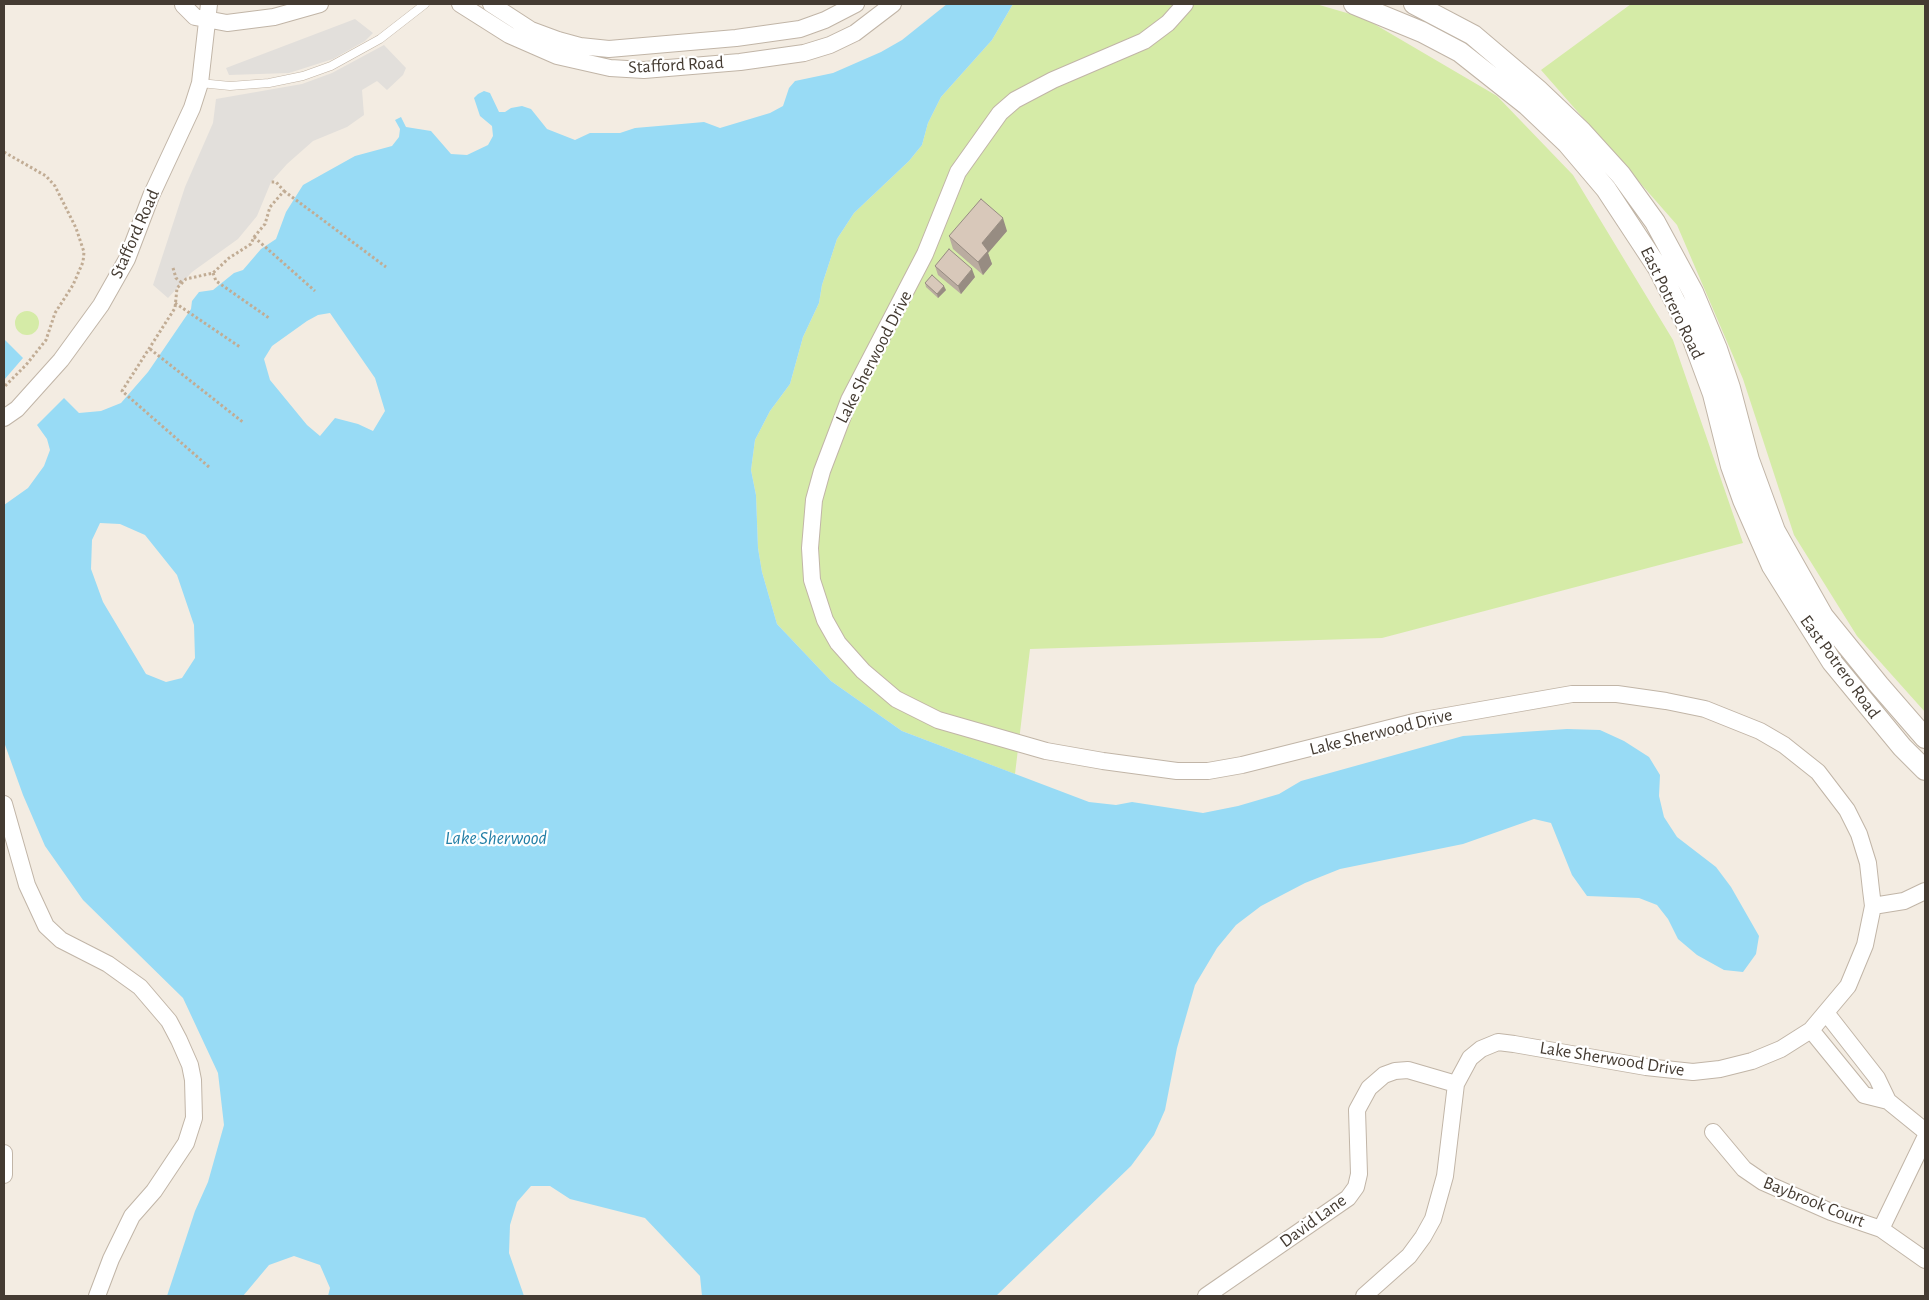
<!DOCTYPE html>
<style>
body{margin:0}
#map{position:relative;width:1929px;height:1300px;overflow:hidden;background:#f3ece2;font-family:"Alegreya Sans",sans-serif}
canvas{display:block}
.frame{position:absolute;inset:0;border:5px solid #443b32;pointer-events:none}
</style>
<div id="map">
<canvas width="1929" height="1300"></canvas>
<div class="frame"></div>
</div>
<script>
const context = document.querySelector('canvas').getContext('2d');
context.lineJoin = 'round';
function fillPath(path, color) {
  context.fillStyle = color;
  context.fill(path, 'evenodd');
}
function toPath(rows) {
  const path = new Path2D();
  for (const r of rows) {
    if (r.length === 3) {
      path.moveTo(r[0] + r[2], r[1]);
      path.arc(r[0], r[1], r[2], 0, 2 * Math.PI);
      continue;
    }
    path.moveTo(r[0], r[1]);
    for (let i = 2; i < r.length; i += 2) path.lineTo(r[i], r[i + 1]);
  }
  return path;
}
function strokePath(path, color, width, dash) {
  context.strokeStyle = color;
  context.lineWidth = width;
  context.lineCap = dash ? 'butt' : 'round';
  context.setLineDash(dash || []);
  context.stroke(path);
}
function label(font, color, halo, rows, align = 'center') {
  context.font = font + ' "Alegreya Sans",sans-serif';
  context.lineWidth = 4.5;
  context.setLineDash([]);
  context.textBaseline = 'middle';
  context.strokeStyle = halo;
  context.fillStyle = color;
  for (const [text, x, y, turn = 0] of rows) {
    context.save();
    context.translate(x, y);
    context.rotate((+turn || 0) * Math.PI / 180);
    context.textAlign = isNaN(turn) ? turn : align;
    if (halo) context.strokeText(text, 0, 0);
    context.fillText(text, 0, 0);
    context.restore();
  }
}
fillPath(toPath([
 [1013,4,1316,4,1364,18,1497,96,1573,175,1673,340,1743,543,1382,638,1030,649,1015,774,902,731,831,681,777,624,762,572,758,548,756,495,751,470,755,440,770,411,790,384,803,337,819,303,822,285,837,239,854,213,909,161,922,145,928,123,941,97,992,40],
 [1631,4,1925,4,1925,712,1857,636,1794,535,1743,379,1677,225,1541,70],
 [27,323,12]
]), '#d5eba7');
fillPath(toPath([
 [355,19,373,33,365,41,333,59,289,73,229,75,226,68],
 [384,45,406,68,403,75,387,90,377,81,362,90,364,115,347,127,313,141,287,164,271,182,257,216,238,239,192,272,168,298,153,285,185,187,213,123,216,99,302,84,332,73]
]), '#e2dfdb');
fillPath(toPath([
 [947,4,1013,4,992,40,941,97,928,123,922,145,909,161,854,213,837,239,822,285,819,303,803,337,790,384,770,411,755,440,751,470,756,495,758,548,762,572,777,624,831,681,902,731,1089,802,1116,805,1132,802,1203,813,1238,806,1279,794,1301,781,1463,736,1567,729,1600,730,1624,741,1649,757,1660,775,1659,796,1664,817,1677,837,1716,867,1731,887,1759,936,1756,954,1743,972,1724,970,1697,955,1678,939,1668,919,1657,905,1639,898,1587,896,1572,875,1551,823,1534,819,1463,844,1340,869,1305,883,1261,906,1236,925,1217,948,1195,985,1177,1048,1165,1110,1154,1135,1131,1166,996,1296,702,1296,700,1276,645,1218,570,1199,550,1186,531,1186,517,1202,510,1225,509,1253,524,1296,328,1296,330,1288,320,1265,294,1256,269,1265,243,1296,167,1296,195,1211,208,1182,224,1125,218,1073,183,998,83,900,45,846,23,795,4,742,4,505,28,488,44,466,50,450,47,439,37,425,64,398,79,413,101,411,121,403,148,372,191,309,192,301,199,292,213,290,234,273,243,270,261,249,276,239,286,212,303,185,355,156,392,146,399,137,400,129,395,120,401,117,406,127,431,131,451,154,467,155,488,145,493,136,492,126,480,116,474,98,478,94,484,91,490,93,499,112,505,112,511,108,522,106,531,109,547,129,575,140,590,133,620,133,635,128,670,125,704,122,720,128,770,113,783,106,789,88,795,81,833,73,881,52,902,40],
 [330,313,375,378,385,411,373,431,358,424,335,418,320,436,307,425,270,380,264,359,272,346,307,321,318,315],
 [100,523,120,524,145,535,177,575,194,625,195,658,182,678,166,682,146,674,103,602,91,569,92,540],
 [4,339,23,358,4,380]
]), '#98dbf5');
const service = toPath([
 [200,83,230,86,269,83,303,76,331,66,380,39,425,4]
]);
const minor = toPath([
 [460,4,509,35,557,56,610,68,644,70,740,62,804,53,830,45,855,33,893,4],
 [491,4,531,30,558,40,580,46,609,49,736,38,800,29,825,20,856,4],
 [1185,4,1168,23,1144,41,1053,80,1015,100,1000,113,958,172,925,254,849,400,822,471,814,500,810,548,812,580,825,620,838,643,863,671,896,699,938,720,1046,751,1103,761,1177,771,1208,771,1242,765,1418,721,1572,694,1617,694,1666,701,1705,709,1760,731,1784,745,1818,772,1847,810,1859,834,1868,863,1871,890,1873,906,1865,945,1848,986,1811,1030,1781,1049,1752,1061,1720,1069,1693,1072,1646,1067,1514,1044,1498,1042,1481,1049,1470,1058,1456,1084,1445,1176,1433,1219,1423,1237,1409,1256,1364,1296],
 [183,5,195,17,227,23,274,17,320,4],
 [4,418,17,409,61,360,101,305,127,259,151,196,192,108,200,83,209,4],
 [4,804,27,885,46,926,61,940,108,964,140,987,169,1021,179,1040,190,1065,193,1080,194,1118,186,1143,154,1191,132,1216,111,1259,97,1296],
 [1873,906,1904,901,1925,891],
 [1811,1030,1864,1095,1888,1101,1877,1078,1827,1014],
 [1888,1101,1925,1131],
 [1713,1132,1744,1169,1763,1182,1831,1212,1881,1229,1925,1260],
 [4,1153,4,1175],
 [1881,1229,1925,1138],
 [1206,1296,1348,1198,1356,1187,1359,1174,1357,1110,1369,1088,1384,1075,1395,1071,1408,1070,1456,1084]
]);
const tertiary = toPath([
 [1354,4,1422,32,1460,52,1527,105,1567,143,1606,189,1658,268,1689,329,1713,394,1731,466,1743,500,1772,566,1832,662,1902,747,1925,770],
 [1414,4,1473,35,1539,91,1581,131,1621,175,1655,222,1693,292,1717,349,1730,388,1749,460,1775,531,1823,616,1879,685,1925,738]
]);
strokePath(service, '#c1b5a7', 9);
strokePath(minor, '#c1b5a7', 18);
strokePath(tertiary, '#c1b5a7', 22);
strokePath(toPath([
 [4,152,46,176,55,186,76,228,84,252,83,262,73,285,55,313,46,340,26,365,4,387],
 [284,191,386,267],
 [254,237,315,291],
 [173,268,176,278,182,283],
 [213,273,216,281,269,318],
 [175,303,240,347],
 [150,349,244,423],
 [209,467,122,391,175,308,177,288,186,279,213,273,229,258,251,244,254,237,265,224,270,207,284,191,276,182,271,182]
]), '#c1ac94', 3, [2.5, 2.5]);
strokePath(service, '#fff', 8);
strokePath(minor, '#fff', 16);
strokePath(tertiary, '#fff', 20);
fillPath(toPath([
 [1007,231,988,253,992,264,983,275,953,249,949,236],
 [935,266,975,277,961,294,938,275],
 [925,283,946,290,938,298,926,287]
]), '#baaca0');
fillPath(toPath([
 [1003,218,1007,231,988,253,992,264,983,275,978,262,982,243],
 [972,269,975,277,961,294,958,286],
 [944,286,946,290,938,298,937,294]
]), '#978c82');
const building = toPath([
 [981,199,1003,218,982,243,988,251,978,262,949,236,981,199],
 [949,249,972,269,958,286,935,266,949,249],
 [932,275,944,286,937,294,925,283,932,275]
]);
fillPath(building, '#d8c8ba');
strokePath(building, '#978c82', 1);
label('18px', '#443b32', '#fff', [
 ["Stafford Road",676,65,-3],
 ["Stafford Road",135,234,-66],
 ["East Potrero Road",1672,303,64],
 ["Lake Sherwood Drive",874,357,-63],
 ["East Potrero Road",1840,667,54],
 ["Lake Sherwood Drive",1381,732,-14],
 ["Lake Sherwood Drive",1612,1059,9],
 ["Baybrook Court",1814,1202,22],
 ["David Lane",1313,1221,-36]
]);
label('italic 19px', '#237fa6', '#fff', [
 ["Lake Sherwood",496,838]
]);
</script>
